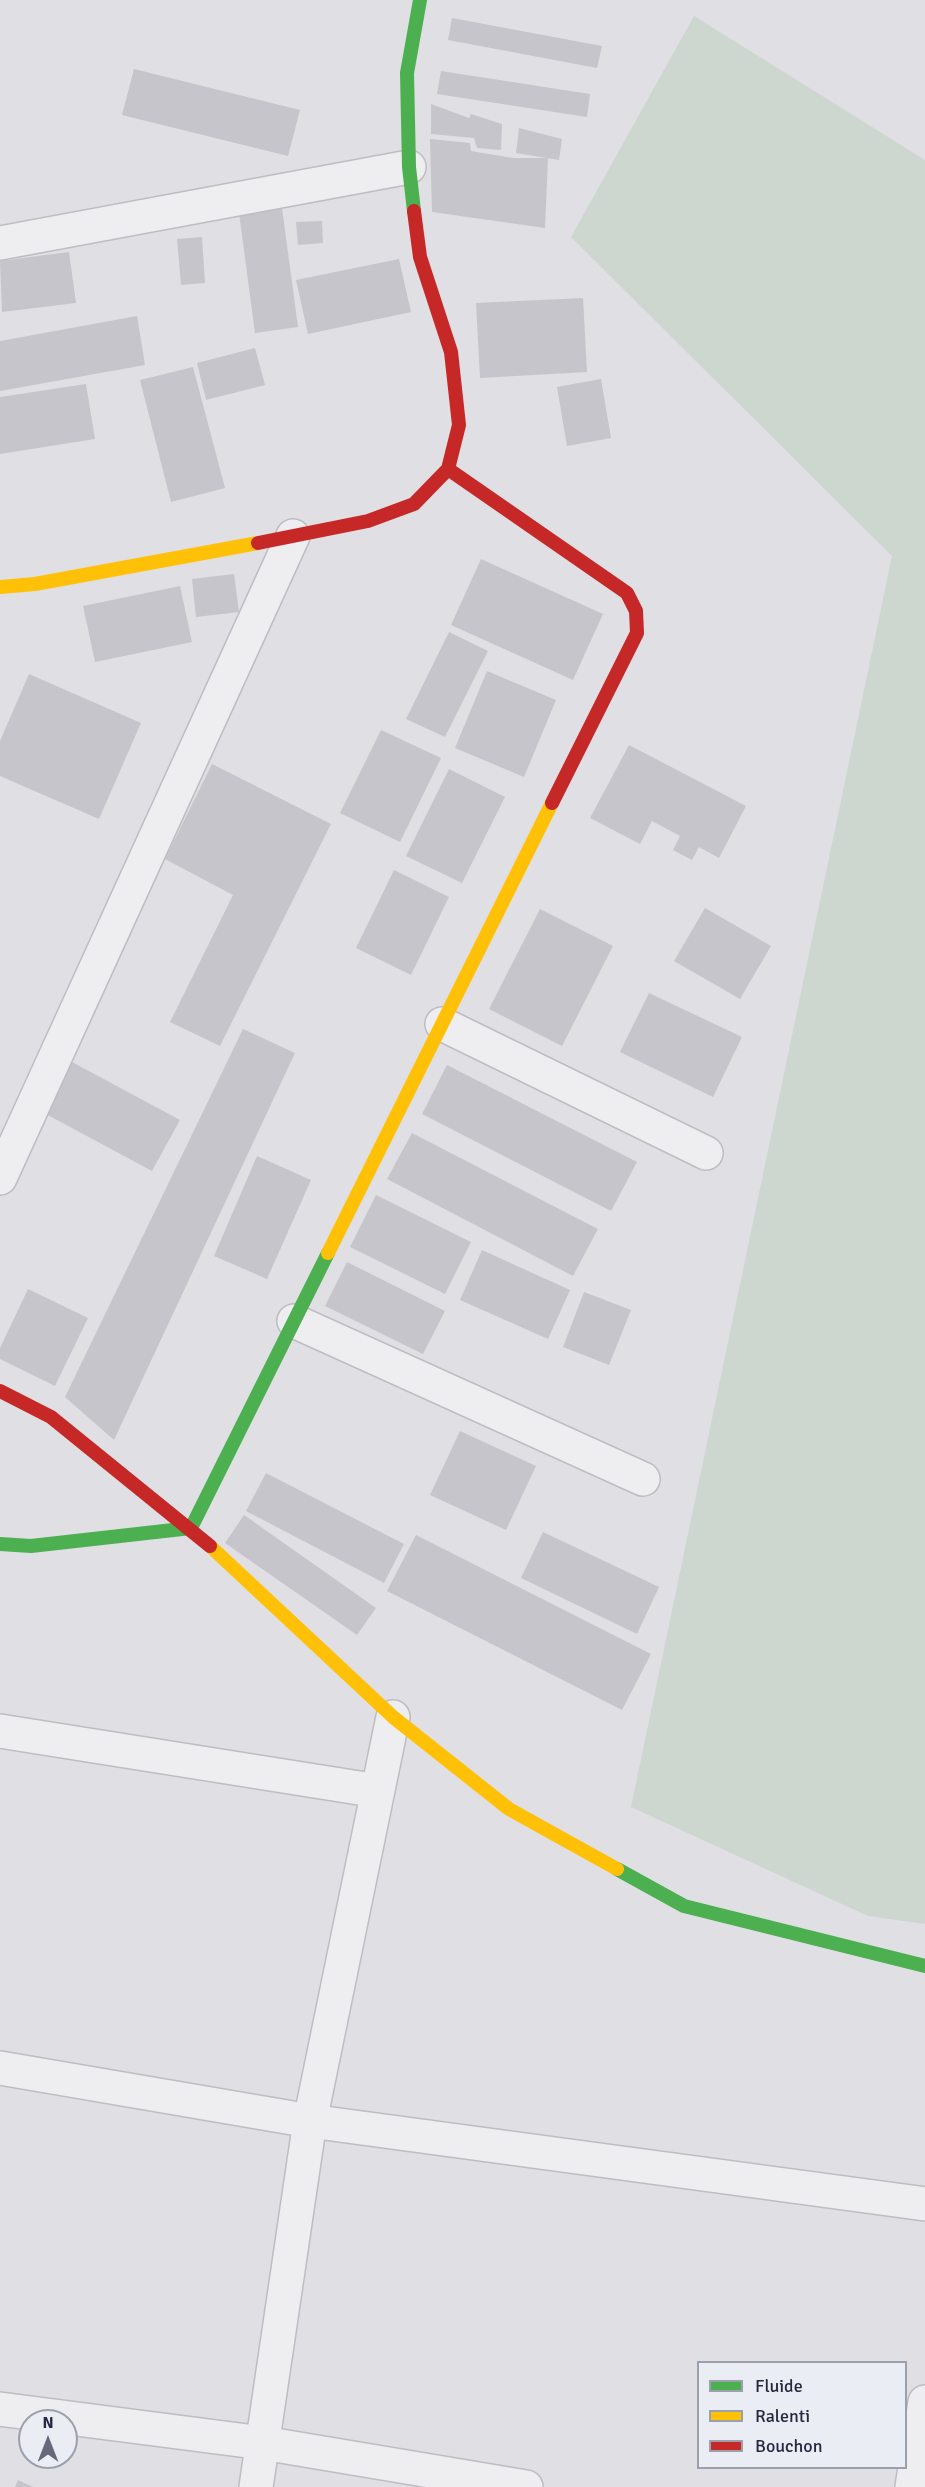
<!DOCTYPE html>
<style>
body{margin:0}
#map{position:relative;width:925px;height:2487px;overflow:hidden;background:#dfdfe4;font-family:Signika,sans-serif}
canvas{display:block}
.legend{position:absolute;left:697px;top:2361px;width:210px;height:108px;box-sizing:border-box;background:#ebedf5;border:2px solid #9c9fac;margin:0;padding:8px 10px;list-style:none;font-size:18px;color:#25293e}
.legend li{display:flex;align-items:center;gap:12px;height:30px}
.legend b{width:30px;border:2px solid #9c9fac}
.north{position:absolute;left:18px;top:2409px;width:60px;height:60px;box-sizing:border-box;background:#ebedf5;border:2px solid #9c9fac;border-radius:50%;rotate:0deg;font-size:16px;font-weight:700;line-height:24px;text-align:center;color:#25293e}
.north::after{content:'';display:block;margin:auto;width:21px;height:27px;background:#666978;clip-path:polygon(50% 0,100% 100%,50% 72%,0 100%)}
</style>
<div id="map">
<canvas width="925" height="2487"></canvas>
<ul class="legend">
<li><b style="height:8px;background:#4caf50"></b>Fluide</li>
<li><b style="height:8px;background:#ffc107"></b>Ralenti</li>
<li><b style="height:8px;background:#c62828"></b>Bouchon</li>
</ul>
<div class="north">N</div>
</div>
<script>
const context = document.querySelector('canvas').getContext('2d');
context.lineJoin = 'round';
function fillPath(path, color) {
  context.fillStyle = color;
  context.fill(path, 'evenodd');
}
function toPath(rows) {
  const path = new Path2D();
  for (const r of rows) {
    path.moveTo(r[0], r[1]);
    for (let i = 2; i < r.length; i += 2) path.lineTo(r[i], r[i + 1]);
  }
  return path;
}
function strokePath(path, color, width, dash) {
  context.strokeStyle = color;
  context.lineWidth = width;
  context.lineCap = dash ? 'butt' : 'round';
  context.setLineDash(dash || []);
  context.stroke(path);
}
fillPath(toPath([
 [694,16,925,160,925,1924,868,1916,631,1807,892,556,571,237]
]), '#cdd7cf');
fillPath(toPath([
 [452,18,602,46,597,68,448,40],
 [134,69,300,110,288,156,122,115],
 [441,71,590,94,587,117,437,94],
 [431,104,469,118,471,114,502,124,501,150,477,148,474,138,431,134],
 [519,128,562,139,559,160,516,153],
 [430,139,470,143,471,151,513,158,548,158,545,228,432,212],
 [282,208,298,327,255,333,239,213],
 [322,221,323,243,298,245,296,222],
 [202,237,205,283,181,285,177,239],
 [69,252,76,303,2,312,0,261],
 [399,259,411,312,308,334,296,280],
 [583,298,587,372,480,378,476,303],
 [137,316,145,365,0,391,0,341],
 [255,348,265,385,206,400,197,363],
 [193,367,225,488,171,502,140,380],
 [601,379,611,438,567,446,557,387],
 [86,384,95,439,0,454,0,397],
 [481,559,603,614,573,680,451,625],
 [234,574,239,612,196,617,192,579],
 [180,586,192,642,95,662,83,606],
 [449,632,488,651,445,737,406,719],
 [487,671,556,700,524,777,455,748],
 [29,674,141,723,99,819,0,776,0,741],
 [381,730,441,758,400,842,340,813],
 [629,745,746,806,719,858,699,847,692,860,673,850,680,836,652,821,640,844,590,818],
 [212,764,331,824,220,1046,170,1022,233,895,165,859],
 [449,769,505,797,462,883,406,856],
 [394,870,449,897,411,975,356,948],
 [705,908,771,946,740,999,674,961],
 [540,909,613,946,562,1046,489,1009],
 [649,993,742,1037,713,1097,620,1052],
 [243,1029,295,1053,114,1440,65,1397],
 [72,1062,180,1120,152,1171,44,1113],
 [447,1065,637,1162,611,1211,422,1114],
 [412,1133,598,1229,573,1276,387,1179],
 [257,1156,311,1180,267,1279,214,1256],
 [376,1195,471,1242,445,1294,350,1247],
 [482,1250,570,1290,548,1339,460,1300],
 [347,1262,445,1311,423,1354,325,1306],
 [28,1289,88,1318,55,1386,0,1359,0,1348],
 [584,1292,631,1310,609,1365,563,1347],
 [460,1431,536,1466,506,1530,430,1495],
 [266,1473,404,1544,384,1583,246,1511],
 [244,1515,376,1608,357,1635,225,1543],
 [543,1532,659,1587,637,1634,521,1578],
 [416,1535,651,1654,622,1710,387,1591],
 [18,2480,33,2487,15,2487]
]), '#c5c5cb');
const street = toPath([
 [0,243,409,167],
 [442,1024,706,1153],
 [0,1178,293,536],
 [294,1321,643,1479],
 [0,1731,378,1791],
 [0,2068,310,2121,925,2204],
 [0,2409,263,2443,526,2487],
 [256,2487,310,2121,393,1717],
 [912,2487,925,2402]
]);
strokePath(street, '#bdbdc2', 36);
strokePath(street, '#eeeef1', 33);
strokePath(toPath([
 [414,211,409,167,407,73,420,0],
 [0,1544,31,1546,191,1528,328,1253],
 [617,1869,684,1906,925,1966]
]), '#4caf50', 14);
strokePath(toPath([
 [0,587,35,584,258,543],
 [328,1253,552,803],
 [210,1546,393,1717,509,1809,617,1869]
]), '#ffc107', 14);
strokePath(toPath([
 [448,469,627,593,636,611,637,633,552,803],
 [258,543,368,521,414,504,448,469,459,425,451,352,420,257,414,211],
 [0,1391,51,1417,210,1546]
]), '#c62828', 14);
</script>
